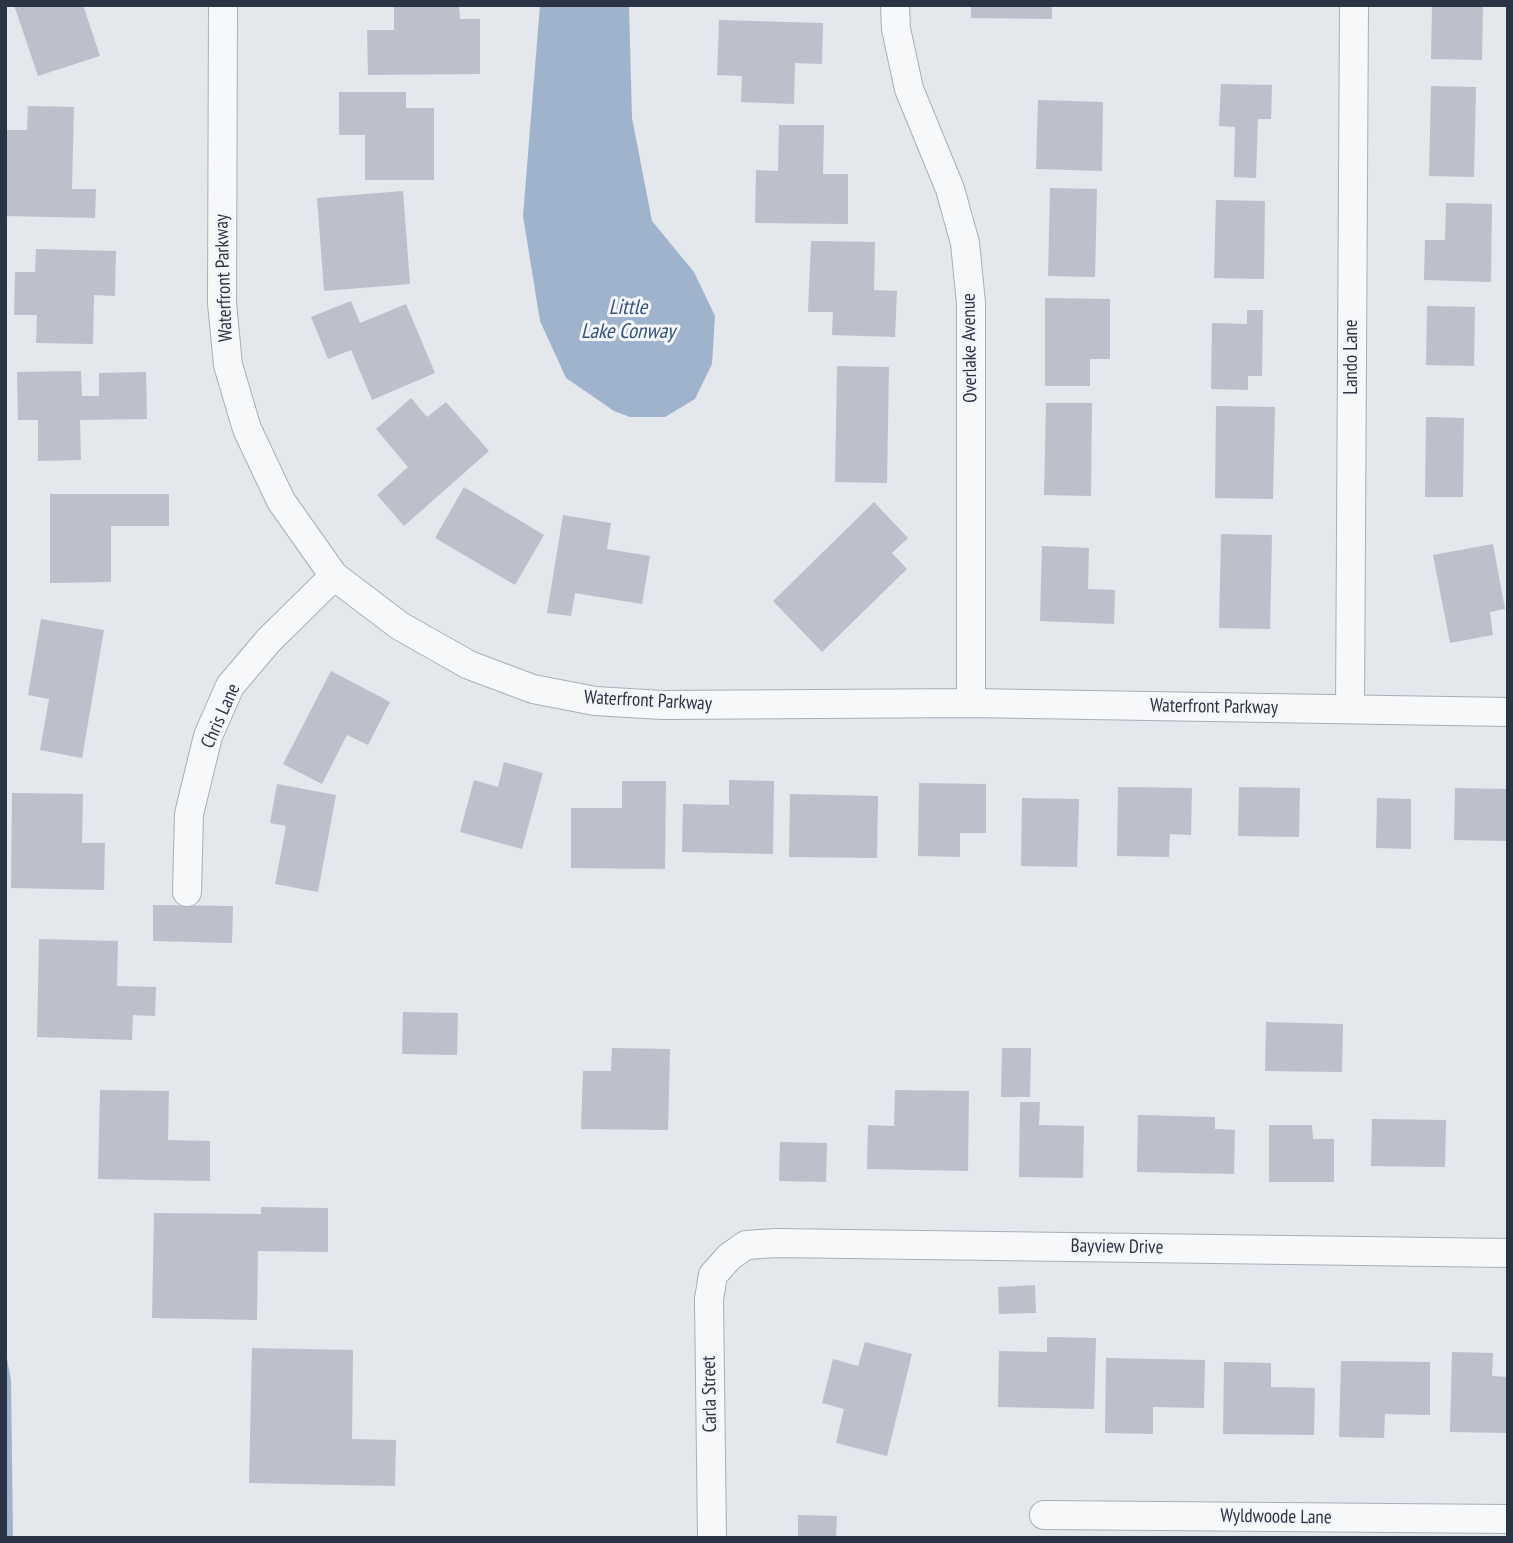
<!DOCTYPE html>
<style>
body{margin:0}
#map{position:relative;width:1513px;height:1543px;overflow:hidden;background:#e4e7ec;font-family:"PT Sans Narrow",sans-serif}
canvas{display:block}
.frame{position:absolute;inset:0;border:7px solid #2b3445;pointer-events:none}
</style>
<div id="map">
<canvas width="1513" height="1543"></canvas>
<div class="frame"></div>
</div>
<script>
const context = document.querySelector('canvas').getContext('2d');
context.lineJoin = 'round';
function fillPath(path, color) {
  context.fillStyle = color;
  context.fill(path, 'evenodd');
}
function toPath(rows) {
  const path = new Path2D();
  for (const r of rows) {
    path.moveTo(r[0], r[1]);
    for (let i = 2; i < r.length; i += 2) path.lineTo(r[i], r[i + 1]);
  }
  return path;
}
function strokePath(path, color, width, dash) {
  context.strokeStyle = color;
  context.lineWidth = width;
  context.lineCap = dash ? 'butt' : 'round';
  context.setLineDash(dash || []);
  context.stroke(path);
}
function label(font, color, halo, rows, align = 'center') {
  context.font = font + ' "PT Sans Narrow",sans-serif';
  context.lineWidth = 6;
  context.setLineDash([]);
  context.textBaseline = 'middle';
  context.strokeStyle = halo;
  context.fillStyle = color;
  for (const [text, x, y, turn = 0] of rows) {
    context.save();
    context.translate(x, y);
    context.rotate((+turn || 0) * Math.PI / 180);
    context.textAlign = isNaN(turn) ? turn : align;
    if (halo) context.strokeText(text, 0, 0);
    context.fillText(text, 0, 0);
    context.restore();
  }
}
fillPath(toPath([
 [540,5,629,5,632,118,652,221,694,272,715,316,712,364,695,399,665,417,630,417,614,411,566,378,540,321,523,216],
 [5,1348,11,1380,13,1538,5,1538]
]), '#9fb4cc');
fillPath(toPath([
 [14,5,83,5,100,56,38,76],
 [394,5,459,5,460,19,480,19,480,74,368,75,367,30,394,30],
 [971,5,1052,5,1052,19,971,18],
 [1432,5,1483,5,1482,60,1431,59],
 [719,20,823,23,822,64,795,63,794,104,741,102,742,76,717,75],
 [1221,84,1272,85,1271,119,1258,119,1256,178,1234,177,1235,127,1219,126],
 [1431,86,1476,87,1474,177,1429,176],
 [339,92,406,92,406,108,434,108,434,180,365,180,365,135,339,135],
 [1038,100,1103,102,1102,171,1036,169],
 [28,106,74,107,72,189,96,189,95,218,5,216,5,130,27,130],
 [779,125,824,125,823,174,848,174,848,224,755,223,756,170,778,171],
 [1050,188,1097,189,1095,277,1048,276],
 [403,191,410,284,324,291,317,198],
 [1216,200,1265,201,1264,279,1214,278],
 [1446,203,1492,204,1491,282,1424,280,1425,240,1445,240],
 [811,241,875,242,874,290,897,291,895,337,832,335,833,312,808,312],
 [36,249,116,251,115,296,94,295,93,344,36,343,37,315,14,315,15,272,35,272],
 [1045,298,1110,299,1110,359,1090,359,1090,386,1045,386],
 [351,301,360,323,406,304,435,373,372,400,351,350,328,359,311,317],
 [1427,306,1475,307,1474,366,1426,365],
 [1247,310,1263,310,1262,376,1248,376,1248,390,1211,389,1212,323,1247,324],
 [837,366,889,367,887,483,835,482],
 [81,371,82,396,99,396,99,373,146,372,147,419,80,420,81,460,38,461,38,420,18,420,17,372],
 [411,398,427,417,446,402,489,451,404,526,377,495,408,467,376,429],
 [1046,403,1092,403,1091,496,1044,495],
 [1216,406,1275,407,1273,499,1215,498],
 [1426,417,1464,418,1463,497,1425,497],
 [464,487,544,535,515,585,435,538],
 [50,494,169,494,169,526,111,526,111,582,50,583],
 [874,502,908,538,892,553,907,569,822,652,773,601],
 [563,515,611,523,607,549,650,556,642,604,575,593,571,616,547,613],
 [1221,534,1272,535,1270,629,1219,628],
 [1493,544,1505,609,1490,612,1493,635,1450,643,1433,555],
 [1042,546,1089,548,1088,589,1115,590,1114,624,1040,621],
 [41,619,104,630,82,758,40,750,49,699,28,695],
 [331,671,390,702,368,745,347,735,322,784,283,764],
 [504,762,543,773,522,849,460,832,474,780,498,787],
 [729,780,774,781,773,854,682,852,683,804,729,805],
 [622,781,666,781,665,869,571,868,571,808,622,808],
 [919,783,986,784,986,833,960,833,960,857,918,856],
 [277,784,336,795,318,892,275,884,286,826,270,823],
 [1118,787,1192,788,1191,835,1170,834,1169,857,1117,856],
 [1239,787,1300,788,1299,837,1238,836],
 [1455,788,1508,789,1508,841,1454,840],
 [12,793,83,794,82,843,105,843,104,890,11,888],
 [790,794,878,796,877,858,789,857],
 [1022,798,1079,799,1077,867,1021,866],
 [1377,798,1411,799,1411,849,1376,848],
 [153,905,233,906,232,943,153,941],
 [39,939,118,941,117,986,156,987,155,1016,133,1015,132,1040,37,1037],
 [403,1012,458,1013,457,1055,402,1054],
 [1266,1022,1343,1024,1342,1072,1265,1071],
 [612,1048,670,1049,668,1130,581,1129,583,1071,611,1071],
 [1002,1048,1031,1048,1030,1097,1001,1097],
 [100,1090,169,1091,168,1140,210,1141,210,1181,98,1179],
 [895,1090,969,1091,968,1171,867,1169,868,1125,894,1126],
 [1020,1102,1040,1102,1039,1125,1084,1126,1083,1178,1019,1177],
 [1138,1115,1215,1117,1215,1129,1235,1130,1234,1174,1137,1172],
 [1372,1119,1446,1120,1445,1167,1371,1166],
 [1269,1125,1312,1125,1313,1139,1334,1139,1334,1182,1269,1182],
 [780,1142,827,1143,826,1182,779,1181],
 [261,1207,328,1208,328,1252,258,1251,257,1320,152,1318,154,1213,261,1214],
 [1035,1285,1036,1313,999,1314,998,1287],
 [1047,1337,1096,1338,1094,1409,998,1407,999,1351,1047,1352],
 [865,1342,912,1354,887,1456,836,1443,844,1409,822,1403,833,1359,858,1366],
 [252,1348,353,1350,352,1439,396,1440,395,1486,249,1483],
 [1452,1352,1493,1353,1492,1376,1508,1377,1508,1433,1450,1432],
 [1106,1358,1205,1360,1204,1408,1153,1407,1153,1434,1105,1433],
 [1341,1361,1430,1362,1430,1415,1385,1414,1384,1438,1339,1437],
 [1224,1362,1271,1363,1271,1387,1315,1388,1314,1435,1223,1434],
 [798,1515,837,1516,836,1538,798,1538]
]), '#bbc0ca');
const minor = toPath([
 [223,5,222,303,228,365,247,429,281,501,334,576,400,626,469,665,533,689,595,701,663,705,971,703,1508,712],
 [895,5,896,29,909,89,950,189,965,243,971,303,971,703],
 [1350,709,1354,5],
 [187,892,189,814,208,736,230,686,269,640,334,576],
 [1044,1515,1508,1519],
 [712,1538,709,1299,713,1275,729,1257,746,1245,776,1243,1508,1253]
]);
strokePath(minor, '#a9aeb7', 30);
strokePath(minor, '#f7f8fa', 28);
label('19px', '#2b3445', '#f4f6f9', [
 ["Waterfront Parkway",224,278,-92],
 ["Overlake Avenue",970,348,-91],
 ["Lando Lane",1352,357,-90],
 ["Waterfront Parkway",648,701,3],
 ["Waterfront Parkway",1214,707,1],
 ["Chris Lane",221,716,-66],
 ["Bayview Drive",1117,1247,1],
 ["Carla Street",710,1394,-91],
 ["Wyldwoode Lane",1276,1517,1]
]);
label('italic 21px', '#34527a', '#f4f6f9', [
 ["Little",628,308],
 ["Lake Conway",628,332]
]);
</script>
